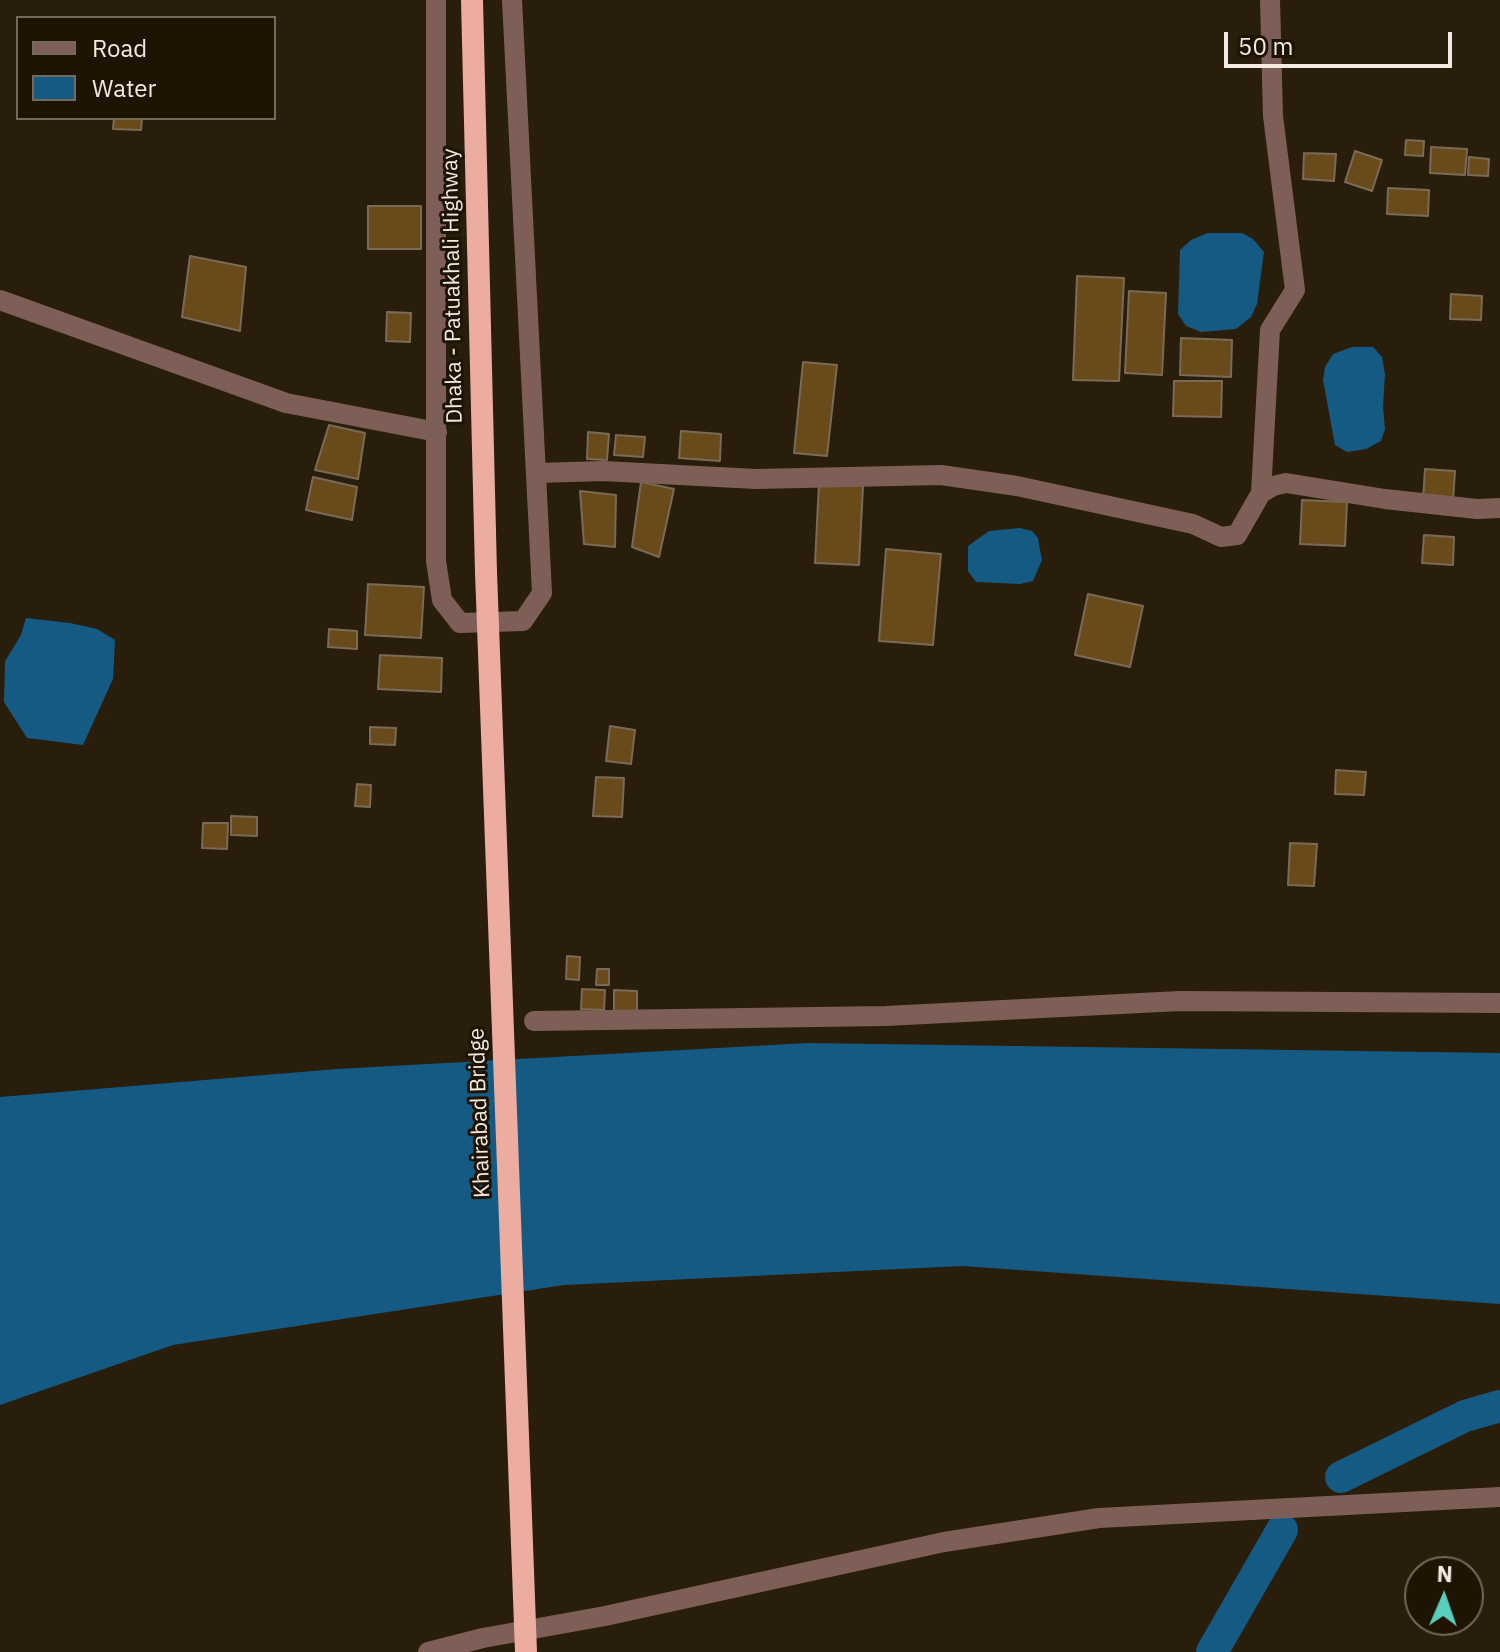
<!DOCTYPE html>
<style>
body{margin:0}
#map{position:relative;width:1500px;height:1652px;overflow:hidden;background:#291d0b;font-family:"IBM Plex Sans",sans-serif}
canvas{display:block}
.legend{position:absolute;left:16px;top:16px;width:260px;height:104px;box-sizing:border-box;background:#1f1403;border:2px solid #736a5b;margin:0;padding:10px 14px;list-style:none;font-size:24px;color:#f2eadf}
.legend li{display:flex;align-items:center;gap:16px;height:40px}
.legend b{width:40px;border:2px solid #736a5b}
.north{position:absolute;left:1404px;top:1556px;width:80px;height:80px;box-sizing:border-box;background:#1f1403;border:2px solid #736a5b;border-radius:50%;rotate:2deg;font-size:22px;font-weight:700;line-height:32px;text-align:center;color:#f2eadf}
.north::after{content:'';display:block;margin:auto;width:28px;height:36px;background:#5acebe;clip-path:polygon(50% 0,100% 100%,50% 72%,0 100%)}
.scale{position:absolute;left:1224px;top:32px;width:228px;height:36px;box-sizing:border-box;border:4px solid #f2eadf;border-top:0;padding-left:10px;font-size:24px;line-height:28px;white-space:nowrap;color:#f2eadf;-webkit-text-stroke:6px #1f1403;paint-order:stroke}
</style>
<div id="map">
<canvas width="1500" height="1652"></canvas>
<ul class="legend">
<li><b style="height:10px;background:#7e5f58"></b>Road</li>
<li><b style="height:22px;background:#155a83"></b>Water</li>
</ul>
<div class="north">N</div>
<div class="scale">50 m</div>
</div>
<script>
const context = document.querySelector('canvas').getContext('2d');
context.lineJoin = 'round';
function fillPath(path, color) {
  context.fillStyle = color;
  context.fill(path, 'evenodd');
}
function toPath(rows) {
  const path = new Path2D();
  for (const r of rows) {
    path.moveTo(r[0], r[1]);
    for (let i = 2; i < r.length; i += 2) path.lineTo(r[i], r[i + 1]);
  }
  return path;
}
function strokePath(path, color, width, dash) {
  context.strokeStyle = color;
  context.lineWidth = width;
  context.lineCap = dash ? 'butt' : 'round';
  context.setLineDash(dash || []);
  context.stroke(path);
}
function label(font, color, halo, rows, align = 'center') {
  context.font = font + ' "IBM Plex Sans",sans-serif';
  context.lineWidth = 6;
  context.setLineDash([]);
  context.textBaseline = 'middle';
  context.strokeStyle = halo;
  context.fillStyle = color;
  for (const [text, x, y, turn = 0] of rows) {
    context.save();
    context.translate(x, y);
    context.rotate((+turn || 0) * Math.PI / 180);
    context.textAlign = isNaN(turn) ? turn : align;
    if (halo) context.strokeText(text, 0, 0);
    context.fillText(text, 0, 0);
    context.restore();
  }
}
fillPath(toPath([
 [1208,233,1242,233,1253,239,1264,252,1257,304,1251,317,1236,329,1201,332,1186,326,1178,314,1180,250,1191,240],
 [1352,347,1373,347,1382,357,1385,374,1383,407,1385,429,1381,441,1366,449,1347,452,1335,445,1323,380,1325,367,1333,354],
 [1020,528,1032,531,1038,538,1040,550,1042,560,1033,581,1020,584,976,582,968,571,968,546,989,531],
 [26,618,70,623,97,629,115,640,113,679,83,745,27,738,4,702,5,661,21,635],
 [808,1043,1500,1053,1500,1304,962,1266,564,1285,173,1345,0,1405,0,1097,337,1069]
]), '#155a83');
strokePath(toPath([
 [1341,1477,1465,1416,1500,1406],
 [1212,1652,1282,1530]
]), '#155a83', 32);
const building = toPath([
 [114,118,142,118,141,130,113,129,114,118],
 [1406,140,1424,141,1423,156,1405,155,1406,140],
 [1431,147,1467,149,1465,175,1430,173,1431,147],
 [1355,151,1382,160,1372,191,1345,182,1355,151],
 [1304,153,1336,154,1334,181,1303,179,1304,153],
 [1469,157,1489,159,1488,176,1468,175,1469,157],
 [1388,188,1429,190,1428,216,1387,214,1388,188],
 [368,206,421,206,421,249,368,249,368,206],
 [190,256,246,267,240,331,182,317,190,256],
 [1077,276,1124,278,1119,381,1073,380,1077,276],
 [1129,291,1166,293,1162,375,1125,373,1129,291],
 [1451,294,1482,296,1481,320,1450,319,1451,294],
 [387,312,411,313,410,342,386,341,387,312],
 [1181,338,1232,340,1231,377,1180,375,1181,338],
 [803,362,837,365,827,456,794,453,803,362],
 [1174,381,1222,381,1221,417,1173,416,1174,381],
 [329,425,365,433,358,479,315,470,329,425],
 [681,431,721,434,720,461,679,458,681,431],
 [588,432,609,434,607,460,587,459,588,432],
 [616,435,645,437,643,457,614,455,616,435],
 [1425,469,1455,471,1453,501,1423,499,1425,469],
 [313,477,357,487,352,520,306,510,313,477],
 [641,482,674,489,659,557,632,547,641,482],
 [819,483,863,486,859,565,815,563,819,483],
 [580,491,616,495,615,547,584,544,580,491],
 [1302,500,1347,502,1345,546,1300,544,1302,500],
 [1424,535,1454,537,1453,565,1422,563,1424,535],
 [886,549,941,554,933,645,879,641,886,549],
 [368,584,424,587,421,638,365,635,368,584],
 [1088,594,1143,606,1130,667,1075,655,1088,594],
 [329,629,357,631,357,649,328,647,329,629],
 [380,655,442,658,441,692,378,689,380,655],
 [610,726,635,730,631,764,606,761,610,726],
 [370,727,396,728,395,745,370,744,370,727],
 [1336,770,1366,772,1364,795,1335,794,1336,770],
 [596,777,624,778,622,817,593,816,596,777],
 [357,784,371,785,370,807,355,806,357,784],
 [231,816,257,817,257,836,231,835,231,816],
 [203,823,228,823,227,849,202,848,203,823],
 [1290,843,1317,844,1314,886,1288,885,1290,843],
 [567,956,580,957,579,980,566,979,567,956],
 [597,969,609,969,609,985,596,985,597,969],
 [582,989,605,990,604,1010,581,1009,582,989],
 [614,990,637,991,637,1012,614,1011,614,990]
]);
fillPath(building, '#694b1b');
strokePath(building, '#796b57', 2);
strokePath(toPath([
 [436,0,436,561,442,600,460,623,523,621,542,593,512,0],
 [0,300,286,403,437,432],
 [537,473,603,471,756,479,941,475,1017,486,1193,524,1221,537,1237,535,1261,493,1273,486,1286,483,1385,499,1477,509,1500,508],
 [1261,493,1270,330,1295,290,1273,116,1270,0],
 [534,1021,886,1016,1180,1001,1500,1003],
 [428,1652,483,1638,605,1616,944,1542,1099,1518,1500,1497]
]), '#7e5f58', 20);
strokePath(toPath([
 [472,0,486,572]
]), '#ecada0', 22);
strokePath(toPath([
 [486,572,526,1652]
]), '#ecada0', 22);
label('22px', '#f2eadf', '#1f1403', [
 ["Dhaka - Patuakhali Highway",453,286,-91],
 ["Khairabad Bridge",480,1113,-92]
]);
</script>
